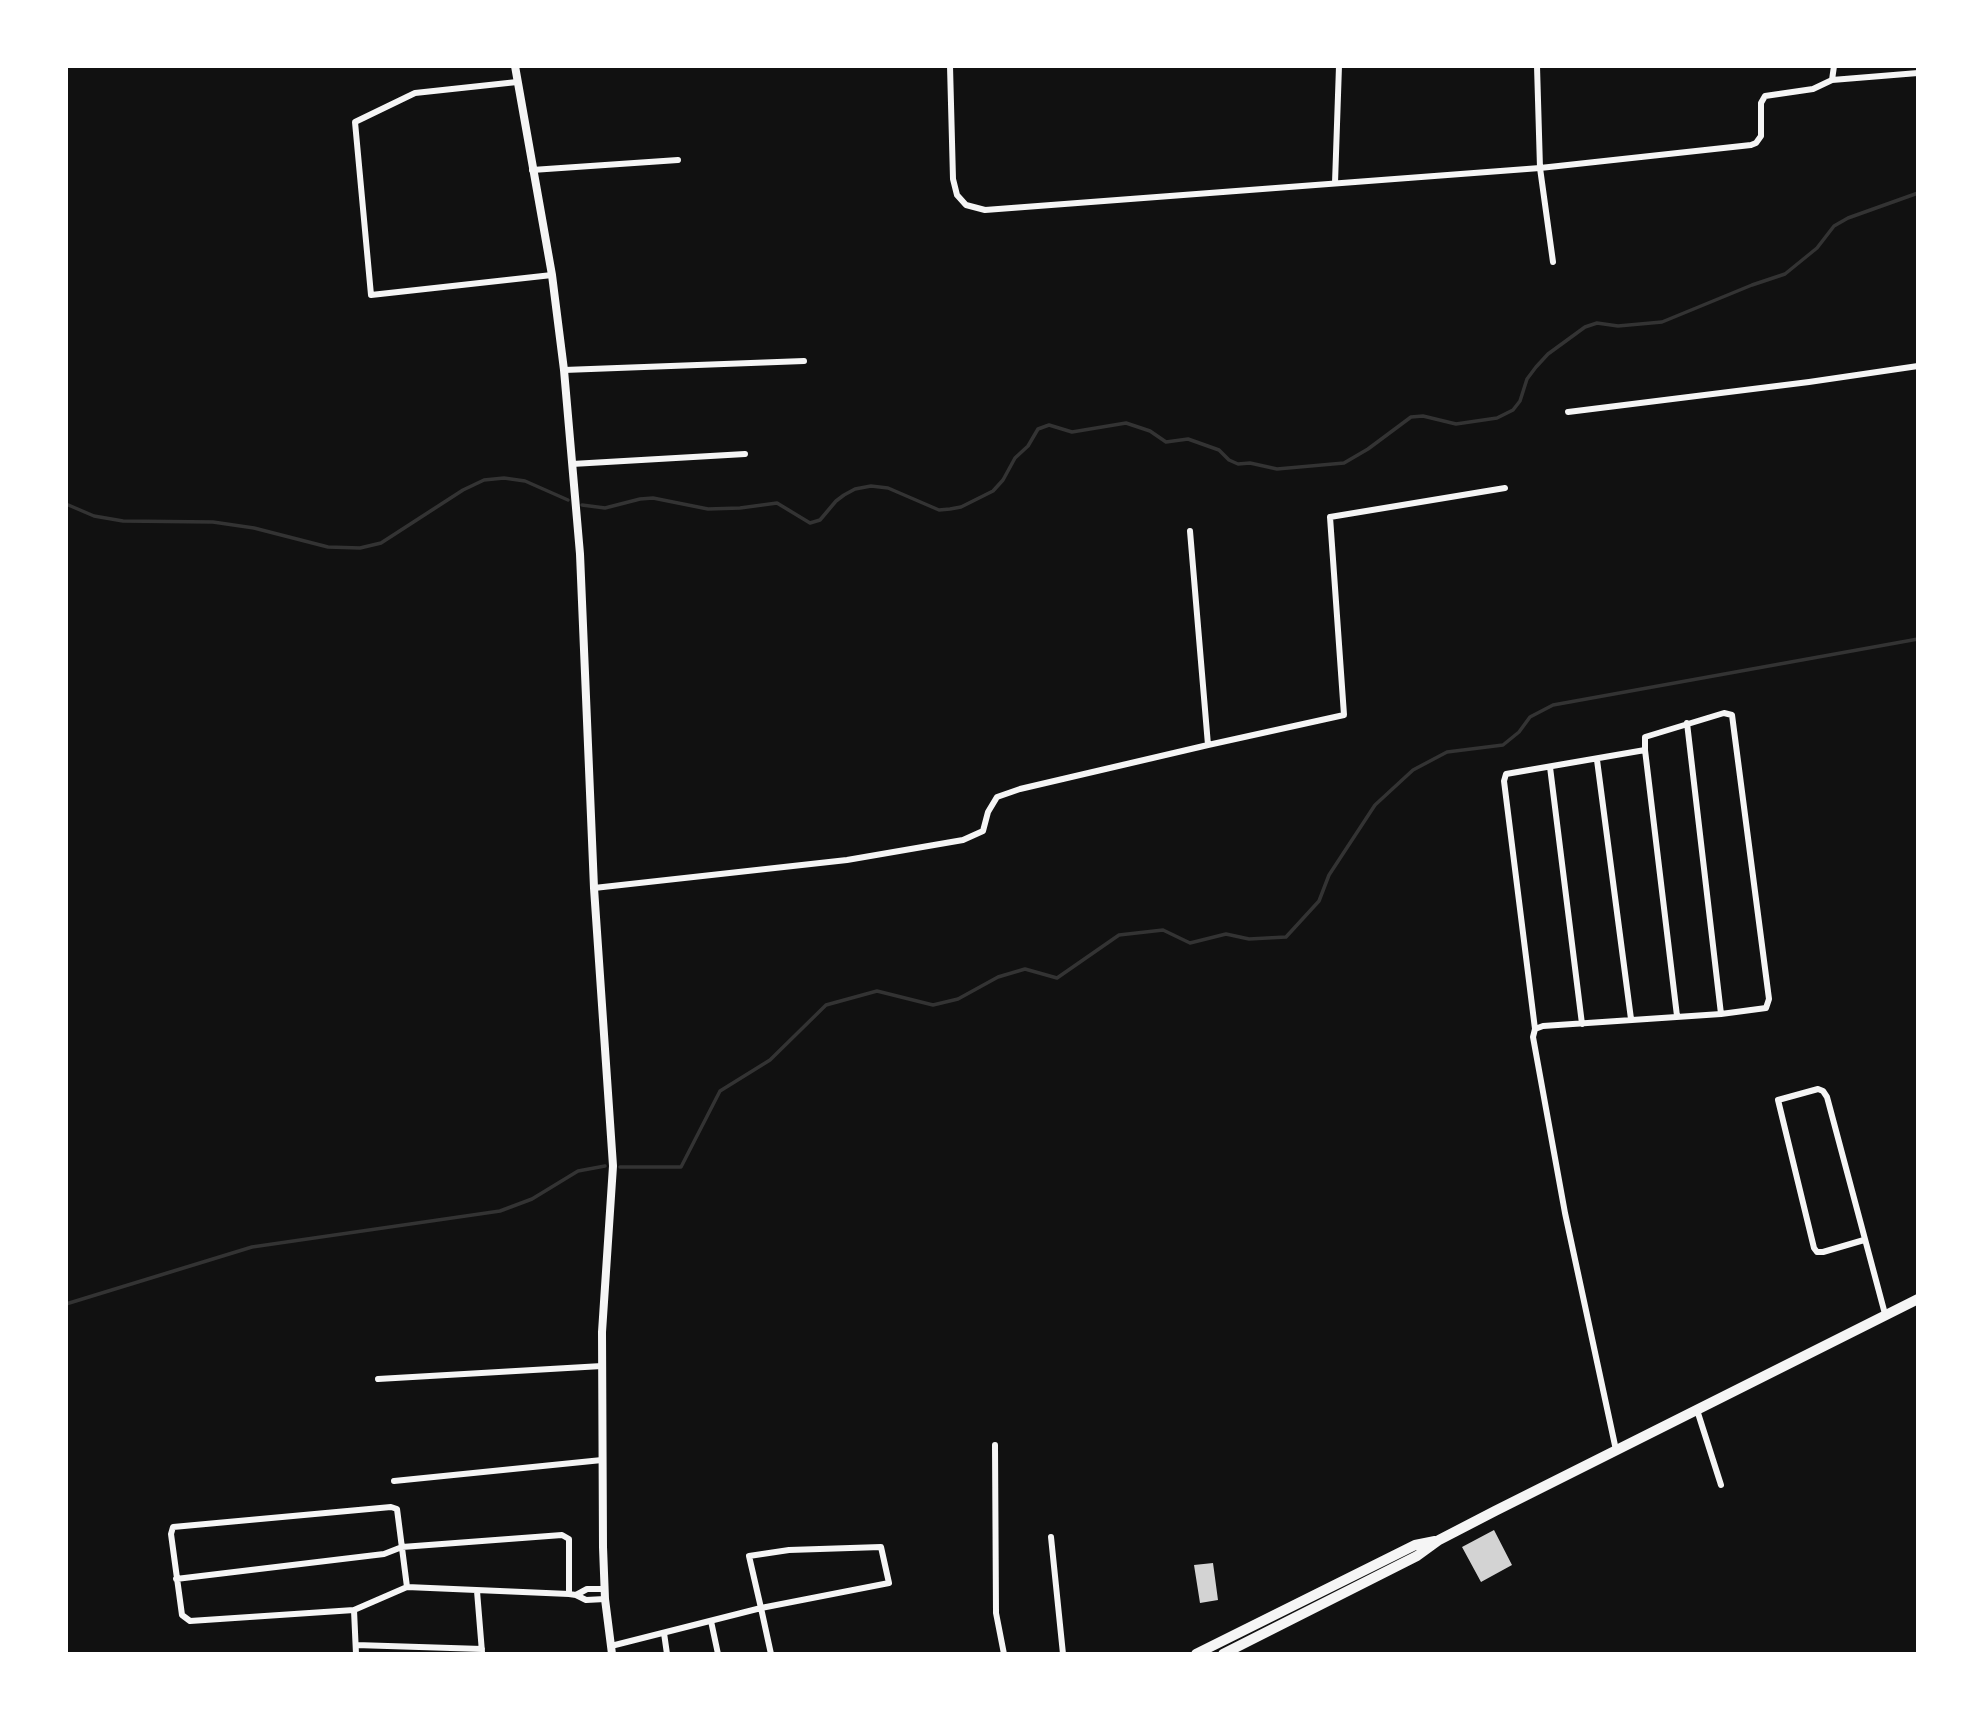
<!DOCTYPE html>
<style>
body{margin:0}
#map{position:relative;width:1984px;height:1720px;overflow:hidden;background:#111;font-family:"Source Sans 3",sans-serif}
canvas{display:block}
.frame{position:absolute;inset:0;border:68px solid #fff;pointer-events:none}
</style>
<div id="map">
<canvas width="1984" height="1720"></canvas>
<div class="frame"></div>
</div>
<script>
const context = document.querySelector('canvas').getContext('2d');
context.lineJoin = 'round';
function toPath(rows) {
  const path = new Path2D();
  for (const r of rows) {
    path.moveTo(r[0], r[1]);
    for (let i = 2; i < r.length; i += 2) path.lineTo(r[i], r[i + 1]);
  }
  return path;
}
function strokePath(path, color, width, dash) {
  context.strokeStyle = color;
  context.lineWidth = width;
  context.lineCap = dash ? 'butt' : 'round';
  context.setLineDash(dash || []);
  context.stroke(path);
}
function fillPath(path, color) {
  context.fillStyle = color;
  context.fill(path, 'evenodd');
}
strokePath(toPath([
 [66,504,94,516,123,521,213,522,254,528,328,547,360,548,381,543,463,490,484,480,504,478,525,481,568,500],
 [582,505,605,508,640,499,653,498,708,509,740,508,777,503,810,523,820,520,836,501,844,495,855,489,871,486,888,488,939,510,950,509,961,507,993,491,1003,480,1015,458,1028,446,1038,429,1049,425,1072,432,1126,423,1150,431,1166,442,1188,439,1219,450,1229,460,1238,464,1250,463,1277,469,1344,463,1368,449,1411,417,1423,416,1456,424,1497,418,1513,410,1520,401,1527,379,1536,367,1548,354,1585,327,1597,323,1618,326,1662,322,1752,285,1785,274,1817,248,1834,226,1848,218,1918,193],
 [620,1167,681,1167,720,1091,770,1060,826,1005,877,991,933,1005,958,999,998,977,1025,969,1057,978,1119,935,1163,930,1190,943,1226,934,1249,939,1286,937,1319,901,1329,875,1375,805,1413,770,1447,752,1503,745,1519,732,1530,717,1553,705,1918,639],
 [66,1304,252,1247,500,1211,532,1199,578,1171,605,1166]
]), '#333', 3.5);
fillPath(toPath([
 [1494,1530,1512,1565,1481,1582,1462,1547],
 [1213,1563,1218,1600,1200,1603,1194,1565]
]), '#d3d3d3');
strokePath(toPath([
 [950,66,953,179,957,195,966,205,985,210,1540,168,1751,145,1756,143,1761,136,1761,103,1765,96,1813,89,1832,80,1834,66],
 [1537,66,1540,168,1553,262],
 [1832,80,1918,73],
 [517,82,415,93,355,122,371,295,552,275],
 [532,170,678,160],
 [1335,183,1339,66],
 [564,370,804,361],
 [1568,412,1809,382,1918,366],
 [572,464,745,454],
 [1687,723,1721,1014],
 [1208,745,1344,715,1330,517,1505,488],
 [1645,750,1677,1016],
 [1597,760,1631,1019],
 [1550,767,1582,1024],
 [594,888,847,860,963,840,983,831,988,812,997,797,1020,789,1208,745,1190,531],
 [1535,1029,1543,1026,1721,1014,1766,1008,1769,999,1732,715,1724,713,1645,737,1645,750,1506,774,1504,781,1535,1029,1533,1037,1565,1213,1616,1450],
 [1864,1240,1823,1252,1817,1252,1814,1248,1778,1100,1818,1089,1823,1091,1827,1097,1885,1314],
 [378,1379,602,1366],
 [1697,1410,1721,1485],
 [995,1445,996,1613,1004,1654],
 [394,1481,602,1460],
 [1051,1537,1063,1654],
 [176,1579,384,1554,402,1547,562,1535,569,1539,569,1594],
 [407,1587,397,1509,391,1507,173,1527,171,1534,182,1615,190,1621,354,1610,407,1587,569,1594,576,1595,586,1600,605,1599],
 [477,1591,482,1652],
 [576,1595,587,1589,604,1589],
 [354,1610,356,1654],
 [711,1621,718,1654],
 [664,1633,667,1654],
 [356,1645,482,1649],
 [611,1646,761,1608,889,1583,881,1547,789,1550,749,1556,761,1608,771,1654]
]), '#f5f5f5', 6);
strokePath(toPath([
 [515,66,552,275,564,370,580,554,594,888,613,1166,602,1332,603,1547,605,1599,612,1654]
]), '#f5f5f5', 8);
strokePath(toPath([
 [1196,1654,1415,1545,1435,1541],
 [1223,1654,1417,1556,1439,1540,1495,1511,1918,1299]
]), '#f5f5f5', 10);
</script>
